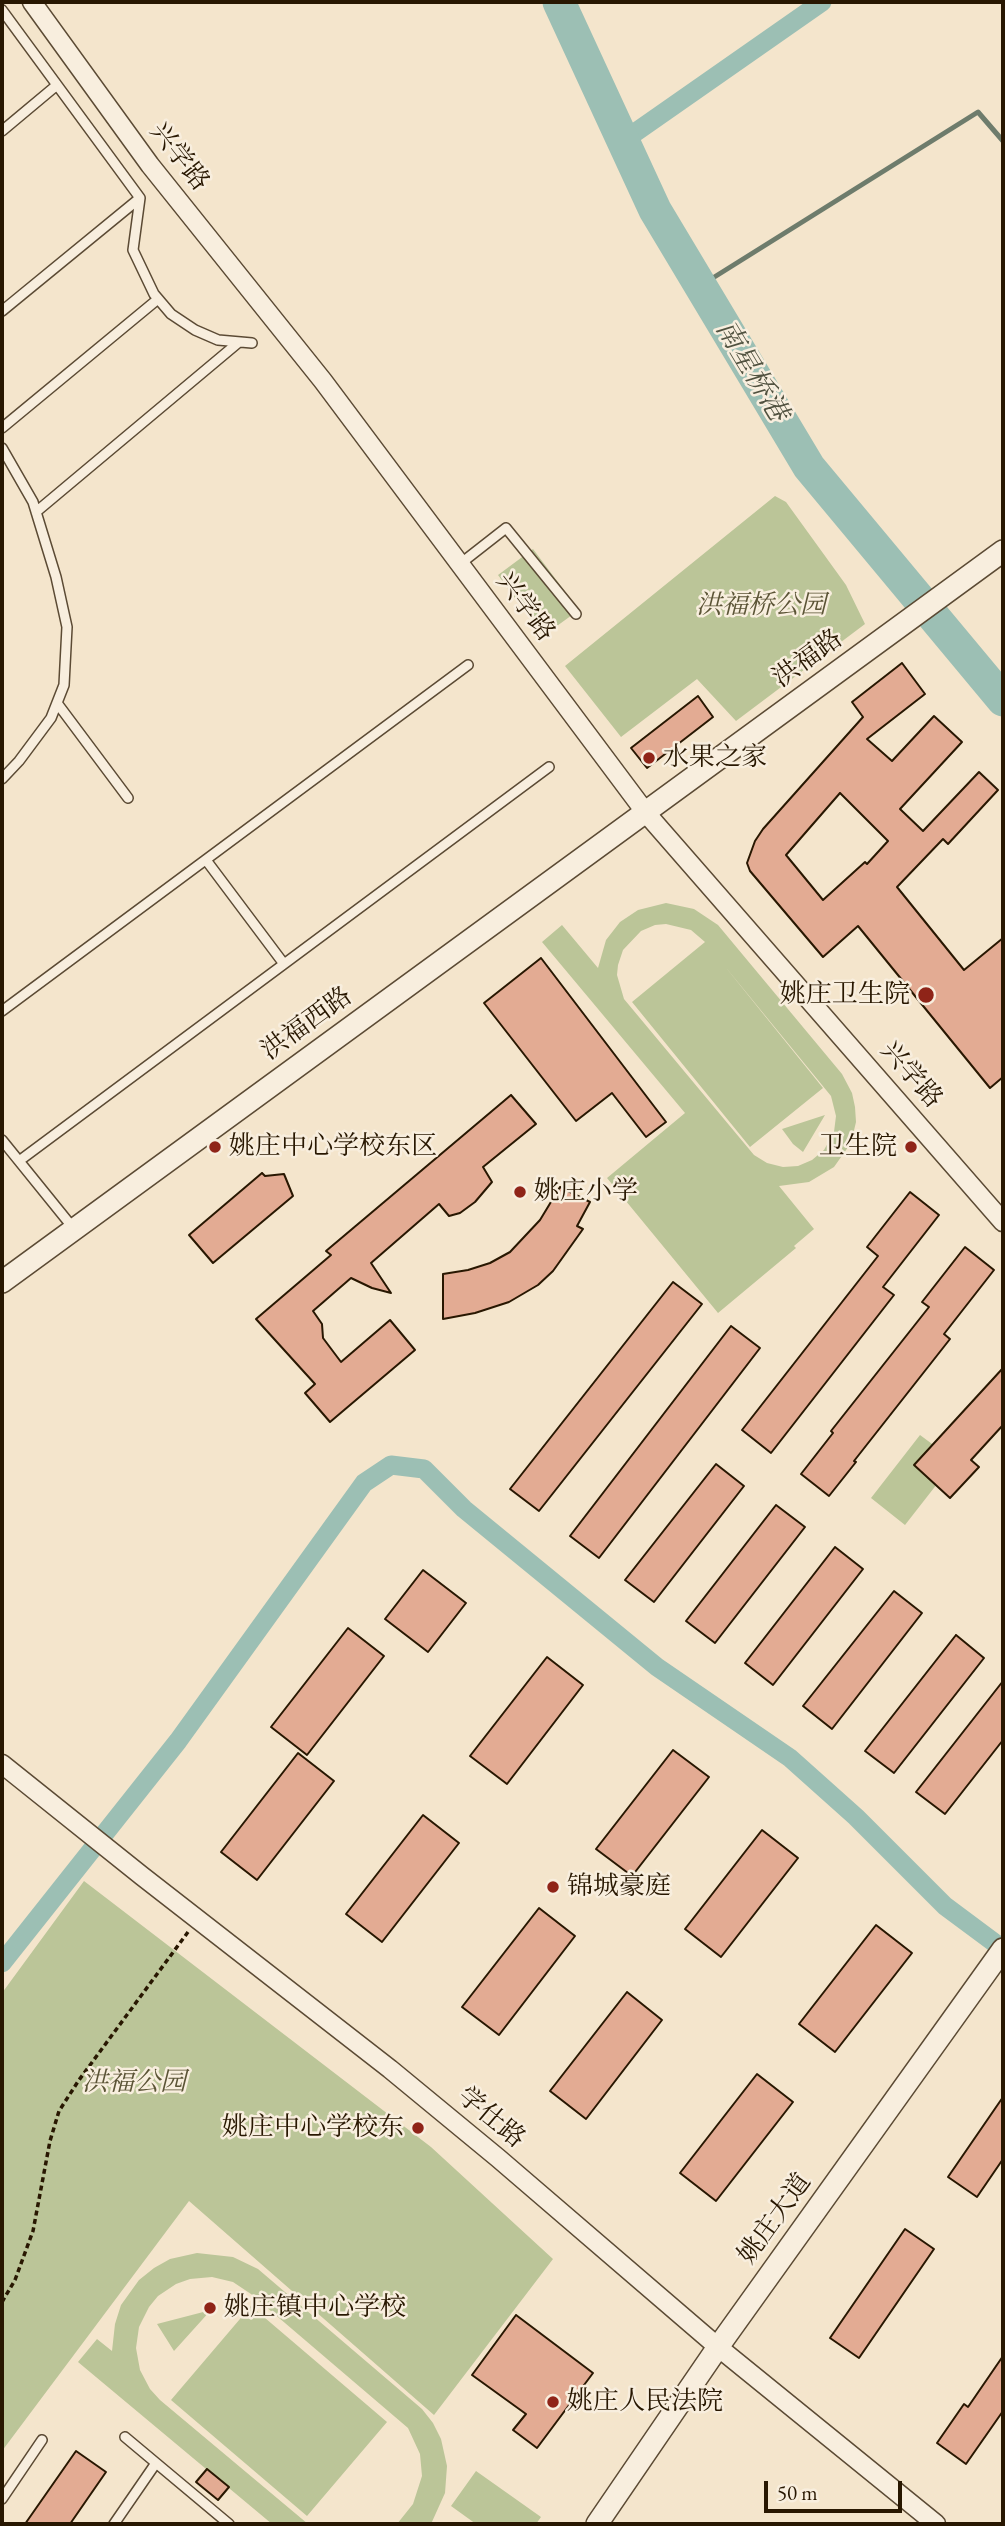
<!DOCTYPE html>
<meta charset="utf-8">
<style>
body{margin:0}
#map{position:relative;width:1005px;height:2526px;overflow:hidden;background:#f4e5cc;font-family:"EB Garamond",serif}
canvas{display:block}
.frame{position:absolute;inset:0;border:4px solid #281701;pointer-events:none}
.scale{position:absolute;left:764px;top:2481px;width:138px;height:32px;box-sizing:border-box;border:4px solid #281701;border-top:0;padding-left:9px;font-size:21px;line-height:24px;white-space:nowrap;color:#281701;-webkit-text-stroke:5px #f8eede;paint-order:stroke}
</style>
<div id="map">
<canvas width="1005" height="2526"></canvas>
<div class="frame"></div>
<div class="scale">50 m</div>
</div>
<script>
const context = document.querySelector('canvas').getContext('2d');
context.lineJoin = 'round';
function fillPath(path, color) {
  context.fillStyle = color;
  context.fill(path, 'evenodd');
}
function toPath(rows) {
  const path = new Path2D();
  for (const r of rows) {
    path.moveTo(r[0], r[1]);
    for (let i = 2; i < r.length; i += 2) path.lineTo(r[i], r[i + 1]);
  }
  return path;
}
function strokePath(path, color, width, dash) {
  context.strokeStyle = color;
  context.lineWidth = width;
  context.lineCap = dash ? 'butt' : 'round';
  context.setLineDash(dash || []);
  context.stroke(path);
}
function label(font, color, halo, rows, align = 'center') {
  context.font = font + ' "EB Garamond","Noto Serif SC",serif';
  context.lineWidth = 5;
  context.setLineDash([]);
  context.textBaseline = 'middle';
  context.strokeStyle = halo;
  context.fillStyle = color;
  for (const [text, x, y, turn = 0] of rows) {
    context.save();
    context.translate(x, y);
    context.rotate((+turn || 0) * Math.PI / 180);
    context.textAlign = isNaN(turn) ? turn : align;
    if (halo) context.strokeText(text, 0, 0);
    context.fillText(text, 0, 0);
    context.restore();
  }
}
fillPath(toPath([
 [775,496,786,502,846,585,865,624,736,721,697,679,621,737,565,666],
 [533,549,579,610,543,636,498,575],
 [666,903,694,909,718,925,842,1074,852,1093,855,1107,856,1122,851,1143,834,1167,809,1182,779,1186,814,1229,794,1246,796,1248,718,1313,607,1178,685,1113,542,942,562,925,598,968,606,940,620,922,638,910],
 [666,924,691,930,705,942,632,1002,750,1147,823,1088,723,964,831,1096,836,1116,834,1132,824,1150,812,1160,798,1166,783,1167,767,1163,754,1155,624,999,617,975,618,965,623,950,641,931,655,925],
 [825,1115,803,1152,793,1144,782,1129],
 [920,1435,955,1461,905,1525,871,1498],
 [84,1881,431,2147,553,2259,434,2415,189,2201,2,2451,2,1993],
 [197,2253,233,2257,258,2269,422,2409,433,2423,441,2439,447,2466,445,2493,431,2524,397,2524,413,2504,422,2476,420,2454,408,2428,251,2294,233,2282,212,2277,190,2279,176,2284,158,2296,149,2307,139,2327,136,2348,140,2370,150,2389,160,2400,308,2524,272,2524,78,2362,97,2339,112,2351,115,2324,121,2305,139,2280,154,2268,170,2259],
 [251,2306,387,2422,307,2516,171,2400],
 [211,2310,174,2351,157,2324],
 [476,2471,541,2517,536,2524,476,2524,451,2506]
]), '#bbc598');
strokePath(toPath([
 [700,286,978,112,1003,141]
]), '#6e7c6c', 5);
strokePath(toPath([
 [623,141,822,2],
 [2,1963,178,1741,364,1483,391,1465,424,1469,464,1509,657,1667,790,1758,856,1817,945,1906,1003,1949]
]), '#9cbfb4', 19);
strokePath(toPath([
 [559,2,655,210,809,467,1003,700]
]), '#9cbfb4', 33);
const building = toPath([
 [902,663,925,694,867,739,892,761,934,716,962,742,900,809,923,831,979,772,998,790,948,844,943,839,897,887,964,970,1003,938,1003,1077,990,1088,858,926,823,957,750,871,747,863,755,841,763,829,863,717,852,702,902,663],
 [840,793,888,841,867,864,865,862,823,900,786,855,840,793],
 [698,696,713,717,647,768,631,748,698,696],
 [541,958,666,1122,646,1137,612,1093,576,1121,484,1003,541,958],
 [511,1095,536,1124,483,1167,492,1182,475,1202,460,1213,449,1216,439,1204,371,1263,391,1293,372,1288,351,1278,313,1311,322,1324,323,1338,341,1362,390,1320,415,1350,330,1422,305,1393,315,1384,256,1319,331,1255,326,1251,511,1095],
 [262,1173,265,1176,284,1174,293,1196,213,1263,189,1235,262,1173],
 [560,1187,590,1202,577,1226,583,1229,553,1271,538,1285,509,1302,475,1313,443,1319,443,1274,468,1270,490,1263,510,1252,540,1220,560,1187],
 [910,1192,939,1215,883,1287,894,1295,771,1453,742,1430,878,1256,867,1247,910,1192],
 [965,1247,994,1270,944,1334,950,1339,854,1461,856,1462,829,1496,801,1474,833,1433,831,1431,929,1307,922,1302,965,1247],
 [673,1282,702,1304,539,1511,510,1489,673,1282],
 [731,1326,760,1348,599,1558,570,1536,731,1326],
 [1003,1368,1003,1425,971,1460,979,1467,950,1498,914,1465,1003,1368],
 [716,1464,744,1486,654,1602,625,1580,716,1464],
 [776,1505,805,1527,715,1643,686,1621,776,1505],
 [835,1547,863,1569,773,1685,745,1663,835,1547],
 [423,1570,466,1603,428,1652,385,1619,423,1570],
 [894,1591,922,1613,832,1729,803,1706,894,1591],
 [348,1628,384,1656,307,1755,271,1727,348,1628],
 [956,1635,984,1658,894,1773,865,1751,956,1635],
 [547,1657,583,1685,507,1784,470,1756,547,1657],
 [1003,1681,1003,1740,945,1814,916,1792,1003,1681],
 [673,1750,709,1777,632,1876,596,1849,673,1750],
 [298,1753,334,1781,257,1880,221,1852,298,1753],
 [423,1815,459,1843,382,1942,346,1914,423,1815],
 [762,1830,798,1858,721,1957,685,1929,762,1830],
 [539,1908,575,1936,499,2035,462,2007,539,1908],
 [876,1925,912,1953,835,2052,799,2024,876,1925],
 [627,1992,662,2020,586,2119,550,2091,627,1992],
 [757,2074,793,2102,716,2201,680,2173,757,2074],
 [1003,2097,1003,2159,977,2197,948,2177,1003,2097],
 [905,2229,934,2249,859,2358,830,2338,905,2229],
 [516,2315,593,2373,537,2448,513,2430,526,2414,472,2375,516,2315],
 [1003,2356,1003,2411,966,2464,937,2443,964,2404,968,2407,1003,2356],
 [76,2451,106,2472,70,2524,25,2524,76,2451],
 [207,2469,229,2487,218,2500,196,2482,207,2469]
]);
fillPath(building, '#e3ab93');
strokePath(building, '#281701', 2);
const service = toPath([
 [2,10,140,198,133,250,154,294,171,314,195,330,218,340,252,343],
 [2,131,57,85],
 [2,311,140,198],
 [2,428,158,299],
 [2,448,33,502,56,577,67,627,64,685,51,718,19,761,2,779],
 [36,512,239,342],
 [460,564,506,528,576,614],
 [57,703,128,798],
 [206,860,284,964],
 [2,1011,468,665],
 [2,1140,74,1229],
 [19,1161,549,767],
 [125,2437,229,2524],
 [2,2499,42,2440],
 [114,2524,156,2463]
]);
const minor = toPath([
 [32,2,150,165,323,381,646,813,1003,1222],
 [2,1764,142,1876,390,2069,498,2158,718,2347,936,2524]
]);
const tertiary = toPath([
 [2,1282,1003,551],
 [597,2524,718,2347,1003,1949]
]);
strokePath(service, '#5b4a34', 12);
strokePath(minor, '#5b4a34', 21);
strokePath(tertiary, '#5b4a34', 24);
strokePath(toPath([
 [2,2302,15,2280,33,2231,50,2141,59,2111,79,2080,188,1932]
]), '#281701', 3.5, [5, 3.5]);
strokePath(service, '#f8eede', 9);
strokePath(minor, '#f8eede', 18);
strokePath(tertiary, '#f8eede', 21);
for (const [x, y, r, color] of [
 [649,758,7,"#8f2418"],
 [926,995,9,"#8f2418"],
 [215,1147,7,"#8f2418"],
 [911,1147,7,"#8f2418"],
 [520,1192,7,"#8f2418"],
 [553,1887,7,"#8f2418"],
 [418,2128,7,"#8f2418"],
 [210,2308,7,"#8f2418"],
 [553,2402,7,"#8f2418"]
]) {
  const dot = new Path2D();
  dot.arc(x, y, r, 0, 2 * Math.PI);
  context.fillStyle = color;
  context.fill(dot);
  strokePath(dot, '#f8eede', 2.5);
}
label('26px', '#281701', '#f8eede', [
 ["兴学路",179,157,52],
 ["兴学路",525,607,53],
 ["洪福路",808,659,-36],
 ["洪福西路",307,1024,-36],
 ["兴学路",911,1075,49],
 ["学仕路",491,2118,40],
 ["姚庄大道",775,2219,-54]
]);
label('italic 26px', '#5b5436', '#f8eede', [
 ["洪福桥公园",761,606],
 ["洪福公园",134,2083]
]);
label('26px', '#281701', '#f8eede', [
 ["水果之家",663,758],
 ["姚庄卫生院",910,995,"right"],
 ["姚庄中心学校东区",229,1147],
 ["卫生院",897,1147,"right"],
 ["姚庄小学",534,1192],
 ["锦城豪庭",567,1887],
 ["姚庄中心学校东",404,2128,"right"],
 ["姚庄镇中心学校",224,2308],
 ["姚庄人民法院",567,2402]
], 'left');
label('italic 28px', '#515240', '#f8eede', [
 ["南星桥港",751,371,59]
]);
</script>
